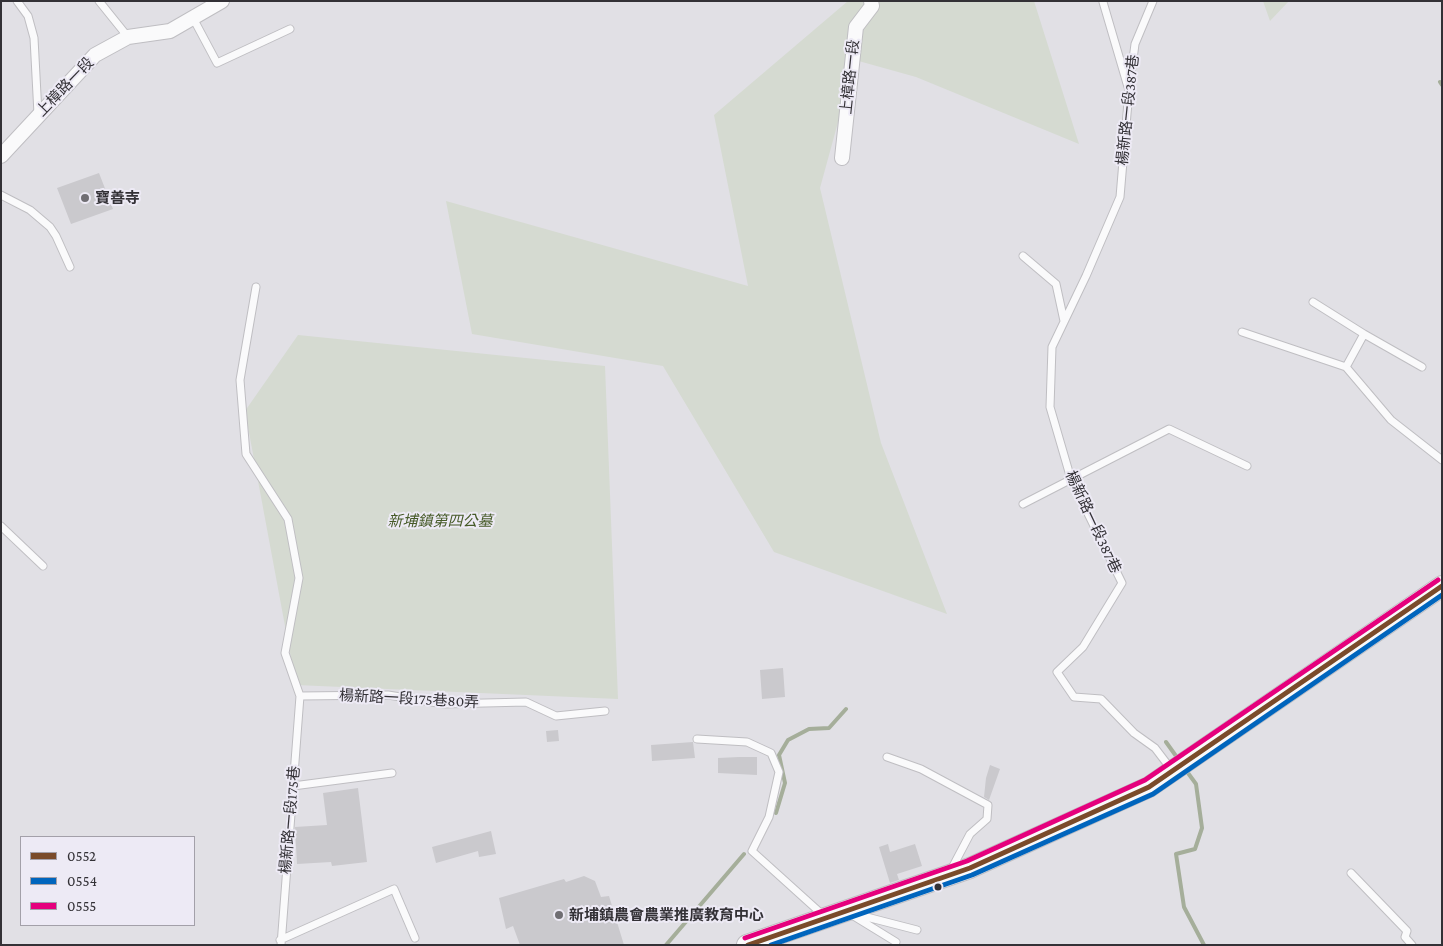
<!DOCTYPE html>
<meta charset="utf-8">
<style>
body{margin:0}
#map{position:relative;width:1443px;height:946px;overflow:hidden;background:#e1e0e5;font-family:"Crimson Pro",serif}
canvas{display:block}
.frame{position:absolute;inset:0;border:2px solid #333136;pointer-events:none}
.legend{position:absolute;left:20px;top:836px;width:175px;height:90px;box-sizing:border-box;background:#edeaf5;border:1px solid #a3a0a9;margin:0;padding:6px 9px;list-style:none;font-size:15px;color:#333136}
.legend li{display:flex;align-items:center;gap:10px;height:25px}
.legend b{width:25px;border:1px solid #a3a0a9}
</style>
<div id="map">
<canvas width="1443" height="946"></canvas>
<div class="frame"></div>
<ul class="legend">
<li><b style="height:6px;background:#7a4b2a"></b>0552</li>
<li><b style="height:6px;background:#0065bd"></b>0554</li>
<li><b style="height:6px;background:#e5007d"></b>0555</li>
</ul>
</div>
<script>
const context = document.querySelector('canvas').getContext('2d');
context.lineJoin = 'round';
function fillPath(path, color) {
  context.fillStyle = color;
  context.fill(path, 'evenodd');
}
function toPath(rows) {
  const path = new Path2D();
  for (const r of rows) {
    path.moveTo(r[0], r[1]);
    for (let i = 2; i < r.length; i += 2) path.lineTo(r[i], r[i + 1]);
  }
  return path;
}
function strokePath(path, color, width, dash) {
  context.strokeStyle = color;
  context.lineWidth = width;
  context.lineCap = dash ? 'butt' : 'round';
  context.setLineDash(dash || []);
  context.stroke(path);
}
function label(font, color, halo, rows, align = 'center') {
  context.font = font + ' "Crimson Pro","Noto Sans TC",serif';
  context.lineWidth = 4;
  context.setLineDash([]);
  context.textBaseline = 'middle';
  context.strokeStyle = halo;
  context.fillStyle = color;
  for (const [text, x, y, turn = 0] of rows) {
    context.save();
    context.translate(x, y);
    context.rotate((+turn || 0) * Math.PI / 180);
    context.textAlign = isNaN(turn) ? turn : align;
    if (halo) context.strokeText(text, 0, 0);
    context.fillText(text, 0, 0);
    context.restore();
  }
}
fillPath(toPath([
 [848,1,1034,1,1079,144,916,77,855,60,820,188,881,443,947,614,774,552,663,366,472,334,446,201,748,286,714,115],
 [1263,1,1289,1,1270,21],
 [298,335,605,366,618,699,296,685,245,411]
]), '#d5dad1');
strokePath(toPath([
 [1440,82,1442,85],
 [1166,742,1176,756],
 [1188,773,1196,784,1202,828,1195,849,1176,854,1184,907,1204,945],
 [776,813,785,783,779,755,788,740,809,729,829,728,846,709],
 [666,945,744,854]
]), '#a5ae9a', 4);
fillPath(toPath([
 [99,173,113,209,71,224,57,188],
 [783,668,785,697,762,699,760,670],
 [558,730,559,741,547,742,546,731],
 [693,742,695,758,652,761,651,745],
 [739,757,757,757,757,775,718,773,718,758],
 [990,765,1000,769,989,800,984,797,986,778],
 [358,788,367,862,332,866,331,862,297,864,295,827,327,825,323,793],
 [491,831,496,854,479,857,478,851,436,863,432,847],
 [888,844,890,852,915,844,922,866,897,874,899,880,890,883,879,847],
 [584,876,595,881,601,897,609,896,624,945,520,945,513,926,506,929,499,898,564,879,566,882]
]), '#cac9cd');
const service = toPath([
 [17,1,28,16,34,38,38,114],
 [99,1,128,37],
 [1153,1,1135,44,1129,90,1120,197,1086,276,1052,347,1050,407,1071,479,1122,583,1083,647,1057,672,1074,697,1101,699,1134,733,1155,748,1171,769],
 [1103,2,1128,87],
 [193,18,217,63,290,29],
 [1,195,30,210,50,227,56,236,70,267],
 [1023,256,1056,284,1064,321],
 [256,287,240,380,246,454,288,519,299,578,285,653,300,696,281,945],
 [1313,302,1364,334,1422,367],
 [1242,332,1346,367,1391,420,1442,460],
 [1346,367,1364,334],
 [1023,504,1169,429,1247,466],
 [1,526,43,566],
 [300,696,388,695,444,704,526,702,556,716,605,711],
 [697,739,747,742,771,753,779,772,769,817,752,851,824,916],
 [887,757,921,769,988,805,987,819,970,834,951,870],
 [293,786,392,773],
 [1351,873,1407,931,1405,937,1412,945],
 [855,914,917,930],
 [852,915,896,942],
 [280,940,394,889,415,938]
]);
const minor = toPath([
 [1,156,95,55,128,37,170,31,222,1],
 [842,158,856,27,872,6,871,1]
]);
const secondary = toPath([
 [747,945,970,868,1149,787,1442,586]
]);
strokePath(service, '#bfbec2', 9);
strokePath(minor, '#bfbec2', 16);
strokePath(secondary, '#bfbec2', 22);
strokePath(service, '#fafafb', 7);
strokePath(minor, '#fafafb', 14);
strokePath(secondary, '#fafafb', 20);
strokePath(toPath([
 [748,945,970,868,1149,787,1442,586]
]), '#7a4b2a', 5);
strokePath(toPath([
 [771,945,972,875,1153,794,1442,595]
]), '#0065bd', 5);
strokePath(toPath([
 [745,938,967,861,1145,780,1438,580]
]), '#e5007d', 5);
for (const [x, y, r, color] of [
 [85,198,5,"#706e73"],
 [938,887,4.5,"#333136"],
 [559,915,5,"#706e73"]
]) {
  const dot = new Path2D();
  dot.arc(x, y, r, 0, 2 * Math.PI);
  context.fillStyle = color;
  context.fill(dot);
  strokePath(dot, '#edeaf5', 2);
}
label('15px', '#333136', '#edeaf5', [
 ["上樟路一段",850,77,-84],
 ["上樟路一段",65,87,-46],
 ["楊新路一段387巷",1128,110,-84],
 ["楊新路一段387巷",1093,522,65],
 ["楊新路一段175巷80弄",409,699,3],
 ["楊新路一段175巷",290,820,-85]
]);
label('bold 15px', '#333136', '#edeaf5', [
 ["寶善寺",95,198],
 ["新埔鎮農會農業推廣教育中心",569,915]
], 'left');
label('italic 15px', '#475b29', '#edeaf5', [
 ["新埔鎮第四公墓",440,521]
]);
</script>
